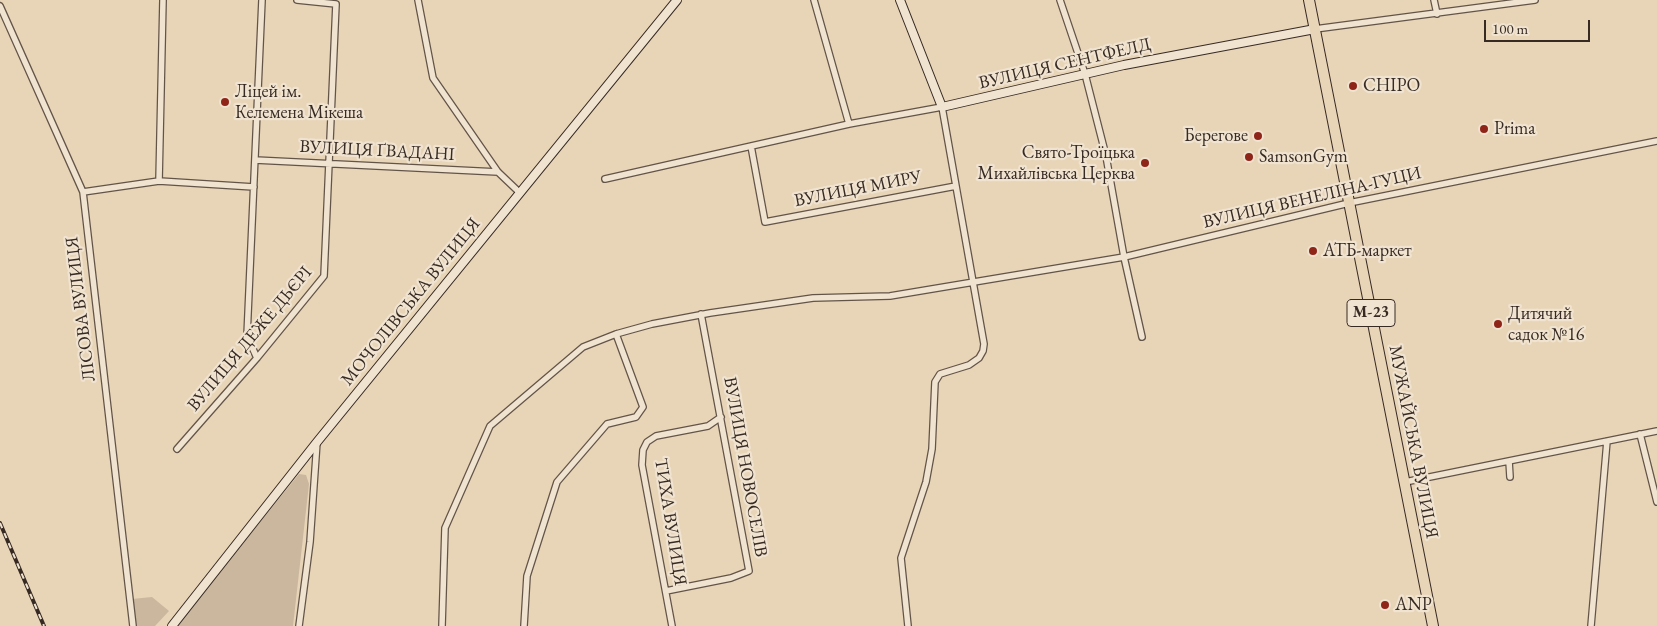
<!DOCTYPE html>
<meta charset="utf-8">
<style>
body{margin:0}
#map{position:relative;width:1657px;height:626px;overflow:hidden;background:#e8d4b7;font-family:"EB Garamond",serif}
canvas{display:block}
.scale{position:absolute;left:1484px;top:20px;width:106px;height:22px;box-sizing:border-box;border:2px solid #372a23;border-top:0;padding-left:6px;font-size:15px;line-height:18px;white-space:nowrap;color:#372a23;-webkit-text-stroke:4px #f0e3d0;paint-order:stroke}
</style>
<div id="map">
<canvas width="1657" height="626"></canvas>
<div class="scale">100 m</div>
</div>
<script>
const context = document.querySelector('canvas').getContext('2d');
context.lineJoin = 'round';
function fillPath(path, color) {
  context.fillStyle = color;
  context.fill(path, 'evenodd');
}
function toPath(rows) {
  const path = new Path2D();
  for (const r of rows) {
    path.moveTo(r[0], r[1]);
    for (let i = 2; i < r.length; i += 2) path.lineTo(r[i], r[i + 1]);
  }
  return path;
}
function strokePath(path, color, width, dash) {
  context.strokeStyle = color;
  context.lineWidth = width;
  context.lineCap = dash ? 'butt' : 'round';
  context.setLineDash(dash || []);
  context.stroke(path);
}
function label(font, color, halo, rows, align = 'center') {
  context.font = font + ' "EB Garamond",serif';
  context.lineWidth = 4.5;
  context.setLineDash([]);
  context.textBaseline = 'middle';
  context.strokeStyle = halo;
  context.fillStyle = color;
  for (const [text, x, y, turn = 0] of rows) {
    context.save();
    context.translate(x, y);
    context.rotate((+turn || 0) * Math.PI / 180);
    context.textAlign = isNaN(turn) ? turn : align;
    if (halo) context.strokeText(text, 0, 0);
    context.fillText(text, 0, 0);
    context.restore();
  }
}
fillPath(toPath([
 [299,474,306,475,309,484,293,626,176,626],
 [152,597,169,611,155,626,135,626,132,599]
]), '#cab79e');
const street = toPath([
 [418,0,433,78,498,172,519,192],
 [814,0,849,124],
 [1060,0,1085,74,1106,156,1124,257,1142,337],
 [1434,0,1437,14],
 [0,6,83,192,133,626],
 [1315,29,1535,0],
 [751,146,765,222,956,186],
 [255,160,498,172],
 [605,179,849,124,942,107,984,344,983,351,979,358,969,365,940,374,935,382,932,449,926,482,901,558,908,626],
 [159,181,163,0],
 [83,192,159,181,254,187],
 [257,358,247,336,262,0],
 [1640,434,1657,502],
 [177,449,257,358,324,276,336,4,297,0],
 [1509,461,1510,477],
 [1405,482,1657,431],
 [666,591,731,578,749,571,701,314],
 [299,626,310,542,317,442],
 [442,626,445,528,490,426,583,347,616,334,652,324,710,313,813,298,890,296,1124,257,1349,203,1657,141],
 [524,626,527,576,557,482,607,424,636,417,643,407,616,334],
 [672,626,642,465,643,450,647,442,656,436,708,426,721,417],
 [1591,626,1607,441]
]);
const secondary = toPath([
 [900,0,942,107,1124,65,1315,29],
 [172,626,317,442,677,0]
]);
const highway = toPath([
 [1309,0,1433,626]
]);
strokePath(street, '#635448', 8);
strokePath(secondary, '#372a23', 10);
strokePath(highway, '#372a23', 12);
strokePath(street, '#f0e3d0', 5.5);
strokePath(secondary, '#f0e3d0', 8);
strokePath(highway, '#e8d4b7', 10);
const rail = toPath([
 [0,523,44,626]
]);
strokePath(rail, '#372a23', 4);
strokePath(rail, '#f0e3d0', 2, [5.5]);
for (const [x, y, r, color] of [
 [1353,86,5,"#8f2418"],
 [225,102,5,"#8f2418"],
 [1484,129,5,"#8f2418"],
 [1258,136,5,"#8f2418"],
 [1249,157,5,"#8f2418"],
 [1145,163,5,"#8f2418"],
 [1313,251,5,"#8f2418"],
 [1498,324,5,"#8f2418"],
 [1385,605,5,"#8f2418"]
]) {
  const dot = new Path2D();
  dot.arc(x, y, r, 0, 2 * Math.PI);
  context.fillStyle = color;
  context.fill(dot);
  strokePath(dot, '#f0e3d0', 2);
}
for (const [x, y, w] of [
 [1371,313,48]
]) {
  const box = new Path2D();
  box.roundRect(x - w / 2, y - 13.5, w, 27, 4);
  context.fillStyle = '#f0e3d0';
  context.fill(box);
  strokePath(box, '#372a23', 1);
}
label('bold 16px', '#372a23', null, [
 ["М-23",1371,313]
]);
label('18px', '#372a23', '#f0e3d0', [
 ["ВУЛИЦЯ СЕНТФЕЛД",1065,64,-13],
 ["ВУЛИЦЯ ҐВАДАНІ",377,151,3],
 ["ВУЛИЦЯ МИРУ",858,189,-11],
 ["ВУЛИЦЯ ВЕНЕЛІНА-ГУЦИ",1312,198,-13],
 ["МОЧОЛІВСЬКА ВУЛИЦЯ",411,302,-51],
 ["ЛІСОВА ВУЛИЦЯ",81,309,-97],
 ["ВУЛИЦЯ ДЕЖЕ ДЬЄРІ",250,339,-50],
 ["МУЖАЙСЬКА ВУЛИЦЯ",1413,442,79],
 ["ВУЛИЦЯ НОВОСЕЛІВ",745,467,80],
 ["ТИХА ВУЛИЦЯ",670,522,81]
]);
label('18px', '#372a23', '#f0e3d0', [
 ["CHIPO",1363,86],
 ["Ліцей ім.",235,92],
 ["Келемена Мікеша",235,113],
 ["Prima",1494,129],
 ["Берегове",1248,136,"right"],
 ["Свято-Троїцька",1135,153,"right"],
 ["Михайлівська Церква",1135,174,"right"],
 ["SamsonGym",1259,157],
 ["АТБ-маркет",1323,251],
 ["Дитячий",1508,314],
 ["садок №16",1508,335],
 ["ANP",1395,605]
], 'left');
</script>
